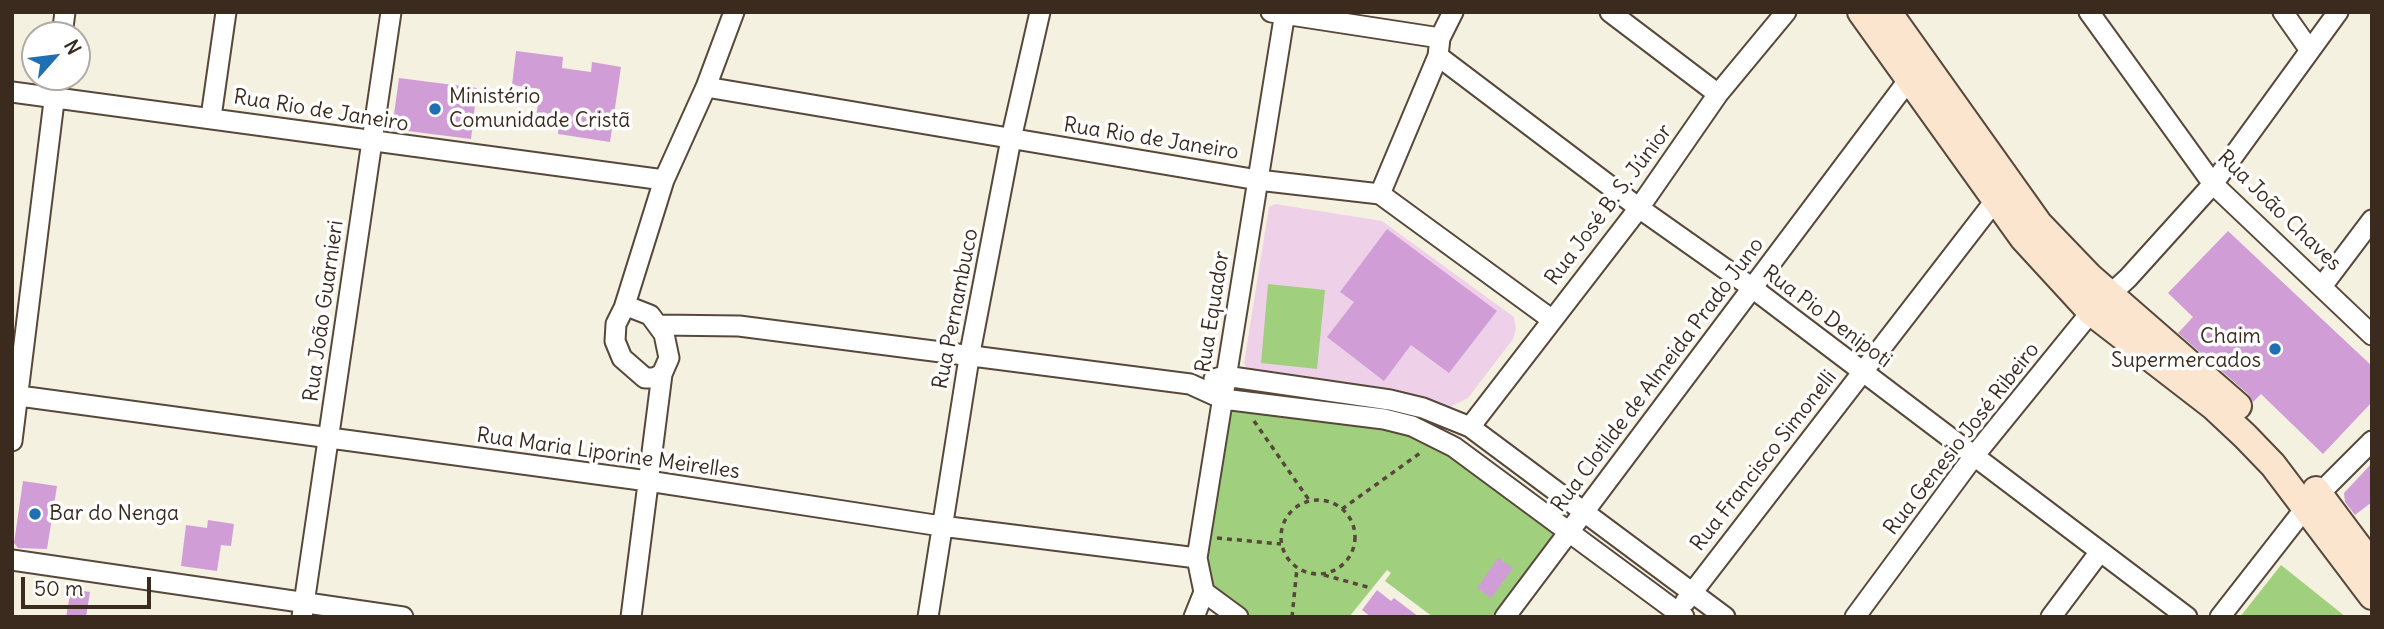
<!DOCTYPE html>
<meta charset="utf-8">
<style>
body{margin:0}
#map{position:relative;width:2384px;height:629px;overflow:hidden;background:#f5f1e1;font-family:Delius,sans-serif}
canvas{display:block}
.frame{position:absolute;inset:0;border:14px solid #3b2a1e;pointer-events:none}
.north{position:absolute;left:21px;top:21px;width:70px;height:70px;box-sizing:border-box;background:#fff;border:2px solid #b1aaa5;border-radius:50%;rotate:62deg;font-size:19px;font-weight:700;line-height:28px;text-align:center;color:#3b2a1e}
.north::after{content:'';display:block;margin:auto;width:24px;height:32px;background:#1f6fb2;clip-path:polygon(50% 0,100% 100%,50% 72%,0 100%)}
.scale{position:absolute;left:21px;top:577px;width:130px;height:32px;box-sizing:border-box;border:4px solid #3b2a1e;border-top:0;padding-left:9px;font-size:21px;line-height:24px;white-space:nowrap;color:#3b2a1e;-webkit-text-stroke:5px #fff;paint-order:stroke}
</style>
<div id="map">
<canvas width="2384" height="629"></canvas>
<div class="frame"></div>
<div class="north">N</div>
<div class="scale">50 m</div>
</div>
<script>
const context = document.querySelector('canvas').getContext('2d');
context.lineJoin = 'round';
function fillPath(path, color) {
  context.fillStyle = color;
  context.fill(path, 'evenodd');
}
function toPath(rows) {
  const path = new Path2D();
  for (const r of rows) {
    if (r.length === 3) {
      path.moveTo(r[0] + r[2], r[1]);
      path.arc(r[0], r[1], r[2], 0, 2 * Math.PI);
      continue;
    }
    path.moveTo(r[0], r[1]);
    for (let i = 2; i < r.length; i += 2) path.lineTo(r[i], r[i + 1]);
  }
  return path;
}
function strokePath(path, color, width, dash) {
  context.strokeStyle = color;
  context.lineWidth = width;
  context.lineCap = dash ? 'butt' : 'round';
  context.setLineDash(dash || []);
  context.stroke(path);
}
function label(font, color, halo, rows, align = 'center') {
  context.font = font + ' Delius,sans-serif';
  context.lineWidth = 7;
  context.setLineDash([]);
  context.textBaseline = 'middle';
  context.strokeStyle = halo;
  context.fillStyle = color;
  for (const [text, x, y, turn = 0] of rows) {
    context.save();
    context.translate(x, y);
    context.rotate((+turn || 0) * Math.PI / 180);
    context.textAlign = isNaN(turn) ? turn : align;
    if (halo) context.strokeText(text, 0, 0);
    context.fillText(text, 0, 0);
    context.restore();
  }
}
fillPath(toPath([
 [1275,204,1382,221,1514,317,1516,329,1513,339,1468,398,1448,408,1385,388,1247,369,1244,363,1269,207]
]), '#eed0e8');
fillPath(toPath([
 [1268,284,1325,290,1317,369,1261,363],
 [1230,401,1388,427,1445,448,1561,531,1497,617,1433,617,1385,581,1391,573,1387,570,1349,617,1242,617,1211,585,1205,564],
 [2281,565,2346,617,2240,617]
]), '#a0cf7d');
fillPath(toPath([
 [516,51,563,57,562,68,591,72,592,62,621,67,610,142,558,134,559,121,536,118,540,89,512,85],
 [399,78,477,88,471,139,392,129],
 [1387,229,1497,311,1449,373,1411,345,1384,381,1327,337,1354,302,1340,292],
 [2228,231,2372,366,2372,402,2323,454,2261,394,2253,402,2248,394,2178,333,2193,317,2168,293],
 [2372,463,2372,502,2355,515,2345,502,2344,493],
 [23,481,57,486,47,549,18,548,14,543],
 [208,520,234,524,231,546,221,545,217,571,181,566,186,525,207,528],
 [1498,558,1513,568,1491,598,1477,588],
 [71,589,90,592,86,617,66,617],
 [1377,590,1391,601,1394,598,1419,617,1371,617,1362,610]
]), '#d19dd7');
const street = toPath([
 [1271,12,1440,38],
 [1610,12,1718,94],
 [2089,12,2213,184,2372,335],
 [2283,12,2309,49],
 [62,35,65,12],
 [1438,56,1639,208,1751,287,2187,617],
 [706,87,1258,180,1380,194,1551,319],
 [12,92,664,180],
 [211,117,226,12],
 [1380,194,1438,56,1440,38,1453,12],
 [2323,285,2372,220],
 [624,308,664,180,706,87,734,12],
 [624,308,632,308,650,315,664,334,669,358,662,374,654,378,645,378,622,358,615,341,616,324,624,308],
 [660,325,739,326,1190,384,1223,399,1384,419,1412,426,1454,447,1684,617],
 [1214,379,1225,376,1390,400,1423,408,1470,427,1725,617],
 [12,395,648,481,941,526,1197,558],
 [1470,427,1639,208,1718,94,1786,12],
 [12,441,57,77],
 [12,560,403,617],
 [1204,592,1238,617],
 [1685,602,1994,202],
 [302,617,391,12],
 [631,617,662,374],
 [928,617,969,358,1011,139,1040,12],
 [1194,617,1204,592,1197,558,1285,12],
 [1505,617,1916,70],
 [1855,617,1974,456,2091,312,2128,278,2213,184,2338,12],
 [2051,617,2099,553],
 [2220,617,2306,507,2372,441]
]);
const secondary = toPath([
 [1861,12,2023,238,2091,312,2214,407,2245,436,2273,465,2372,596],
 [1888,12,2039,224,2089,276,2238,406],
 [2316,490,2372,565]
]);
strokePath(street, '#57483b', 23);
strokePath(secondary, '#57483b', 30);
strokePath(toPath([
 [1254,421,1309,500],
 [1318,537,37],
 [1342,509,1423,451],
 [1217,538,1281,544],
 [1324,575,1371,588],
 [1292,617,1297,568]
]), '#57483b', 3.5, [5, 5]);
strokePath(street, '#fff', 19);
strokePath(secondary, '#fbe5cf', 26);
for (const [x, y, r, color] of [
 [435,109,7,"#1f6fb2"],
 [2275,349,7,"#1f6fb2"],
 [35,514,7,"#1f6fb2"]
]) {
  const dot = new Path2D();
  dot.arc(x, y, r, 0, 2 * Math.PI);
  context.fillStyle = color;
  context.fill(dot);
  strokePath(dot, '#fff', 2.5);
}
label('21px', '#3b2a1e', '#fff', [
 ["Ministério",449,97],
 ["Comunidade Cristã",449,121],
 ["Chaim",2261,337,"right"],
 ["Supermercados",2261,361,"right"],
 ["Bar do Nenga",49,514]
], 'left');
label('21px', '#3b2a1e', '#fff', [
 ["Rua Rio de Janeiro",321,111,9],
 ["Rua Rio de Janeiro",1151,139,9],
 ["Rua José B. S. Júnior",1609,205,-53],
 ["Rua João Chaves",2279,211,44],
 ["Rua Pernambuco",956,309,-79],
 ["Rua João Guarnieri",324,311,-82],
 ["Rua Equador",1213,312,-81],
 ["Rua Pio Denipoti",1827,317,37],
 ["Rua Clotilde de Almeida Prado Juno",1658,375,-53],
 ["Rua Genesio José Ribeiro",1962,439,-52],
 ["Rua Maria Liporine Meirelles",608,454,8],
 ["Rua Francisco Simonelli",1764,461,-52]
]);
</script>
